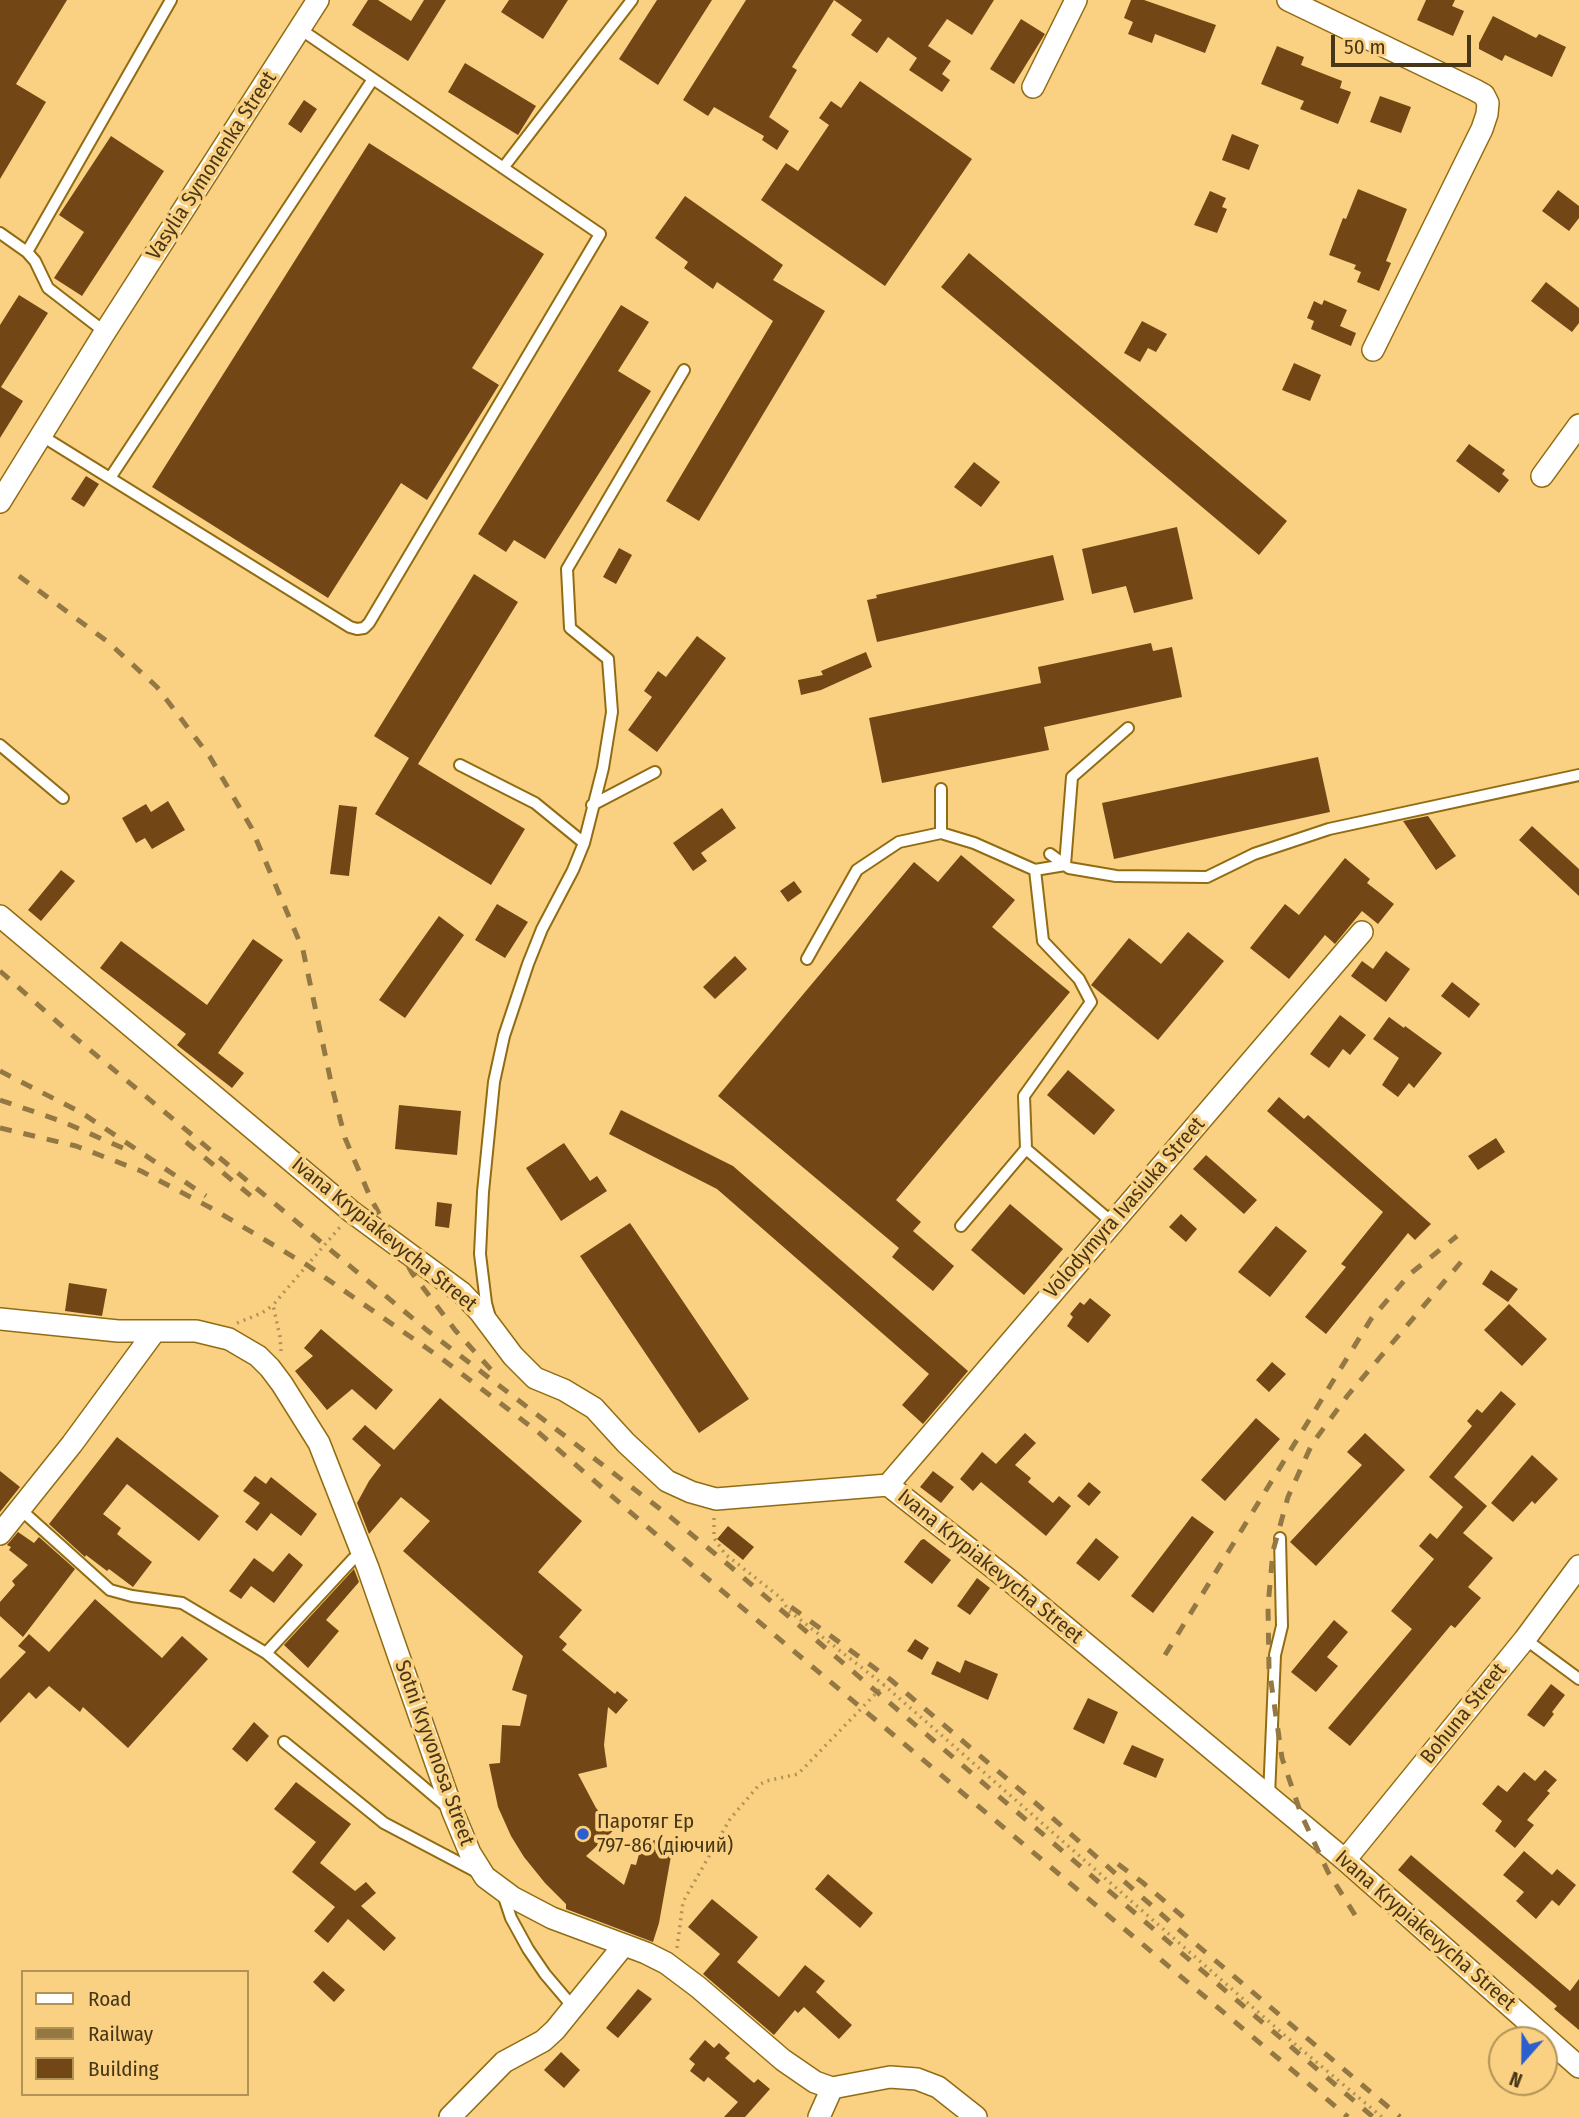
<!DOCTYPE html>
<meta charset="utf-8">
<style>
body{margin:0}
#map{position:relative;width:1579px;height:2117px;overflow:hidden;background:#fad182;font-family:"Fira Sans Condensed",sans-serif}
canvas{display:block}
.legend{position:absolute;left:21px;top:1970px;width:228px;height:126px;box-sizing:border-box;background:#fad182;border:2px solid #b29357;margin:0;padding:9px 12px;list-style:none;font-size:21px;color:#473716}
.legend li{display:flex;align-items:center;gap:14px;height:35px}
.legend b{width:35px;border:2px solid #b29357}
.north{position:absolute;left:1488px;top:2026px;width:70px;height:70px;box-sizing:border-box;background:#fad182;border:2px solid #b29357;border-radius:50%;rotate:201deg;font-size:19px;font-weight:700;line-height:28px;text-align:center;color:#473716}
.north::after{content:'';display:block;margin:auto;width:24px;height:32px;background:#2d5ecd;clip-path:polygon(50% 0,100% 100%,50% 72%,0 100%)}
.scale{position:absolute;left:1331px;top:35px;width:140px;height:32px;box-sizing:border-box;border:4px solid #473716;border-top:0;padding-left:9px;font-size:21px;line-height:24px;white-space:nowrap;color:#473716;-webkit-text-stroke:5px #fad182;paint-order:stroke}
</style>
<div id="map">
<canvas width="1579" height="2117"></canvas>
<ul class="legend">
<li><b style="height:9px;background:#fff"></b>Road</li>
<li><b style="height:9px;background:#937844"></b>Railway</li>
<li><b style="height:19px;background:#734616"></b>Building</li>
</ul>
<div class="north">N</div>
<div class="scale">50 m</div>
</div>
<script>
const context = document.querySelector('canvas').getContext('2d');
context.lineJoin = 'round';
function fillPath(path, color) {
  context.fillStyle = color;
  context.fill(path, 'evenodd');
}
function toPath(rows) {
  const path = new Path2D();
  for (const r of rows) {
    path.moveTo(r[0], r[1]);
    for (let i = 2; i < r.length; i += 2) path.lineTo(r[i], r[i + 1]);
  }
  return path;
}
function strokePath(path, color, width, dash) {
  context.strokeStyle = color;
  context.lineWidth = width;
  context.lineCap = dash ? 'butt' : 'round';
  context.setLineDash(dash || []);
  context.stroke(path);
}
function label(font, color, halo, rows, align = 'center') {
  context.font = font + ' "Fira Sans Condensed",sans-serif';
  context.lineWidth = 7;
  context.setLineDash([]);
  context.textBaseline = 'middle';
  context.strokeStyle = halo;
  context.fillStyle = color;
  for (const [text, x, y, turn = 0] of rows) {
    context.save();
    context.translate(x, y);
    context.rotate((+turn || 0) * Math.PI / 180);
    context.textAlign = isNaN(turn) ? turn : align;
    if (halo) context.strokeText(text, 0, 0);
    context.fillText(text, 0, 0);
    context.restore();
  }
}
fillPath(toPath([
 [0,0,67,0,16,84,46,102,0,179],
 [368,0,378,0,411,21,424,0,446,0,408,61,352,25],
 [509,0,568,0,543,39,501,12],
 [657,0,712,0,658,85,619,59],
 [746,0,834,0,792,67,797,70,769,117,789,131,777,150,762,140,764,136,714,107,708,116,683,100],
 [834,0,994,0,972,35,947,19,928,46,951,61,942,74,950,80,942,92,909,70,917,58,888,37,877,53,851,35,862,20],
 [1131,0,1144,0,1216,25,1205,53,1155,34,1152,43,1128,34,1133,22,1124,18],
 [1426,0,1455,0,1452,6,1464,11,1453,36,1417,20],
 [1493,16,1536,38,1539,34,1566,47,1552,77,1505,55,1502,61,1479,49,1479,43],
 [1021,19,1045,34,1014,84,990,69],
 [1277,46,1304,57,1301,65,1342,81,1340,88,1351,92,1338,124,1300,109,1304,101,1261,84],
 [465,63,536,106,518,135,448,92],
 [860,81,972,159,885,286,761,200,786,163,798,171,829,125,819,118,831,101,841,108],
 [1380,96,1411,107,1401,133,1370,122],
 [304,100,317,109,301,133,288,124],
 [1232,134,1259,145,1249,170,1222,160],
 [111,136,164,171,82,296,54,278,84,232,59,215],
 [369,143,544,254,472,368,499,385,427,500,401,483,328,598,152,487],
 [1358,189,1407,209,1386,261,1391,263,1379,291,1357,282,1361,272,1354,269,1356,265,1329,255,1343,218,1346,219],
 [1558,190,1579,206,1579,218,1569,231,1542,211],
 [1210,191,1226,198,1222,207,1227,209,1217,233,1194,225],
 [685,196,783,265,773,280,825,311,699,521,666,501,773,321,717,282,713,289,684,268,688,262,655,238],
 [969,253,1287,521,1259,555,941,287],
 [1546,282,1579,308,1579,323,1572,332,1531,301],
 [19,295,48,313,1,387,23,401,0,438,0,325],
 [1324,300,1347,310,1340,326,1356,333,1351,346,1311,329,1314,321,1307,318,1314,301,1322,305],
 [621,305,649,322,618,371,651,391,545,559,514,540,506,552,478,534],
 [1142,321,1167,334,1156,352,1148,348,1140,362,1124,353],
 [1294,363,1321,375,1310,401,1282,390],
 [1469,444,1505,470,1502,474,1509,480,1499,493,1456,461],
 [974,462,1000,482,981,507,954,487],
 [86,476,99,484,84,507,71,499],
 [1177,527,1193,599,1134,613,1126,586,1092,594,1082,549],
 [619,548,632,555,616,584,603,577],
 [1053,555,1064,600,877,642,867,600,877,598,876,595],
 [474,574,518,602,418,764,525,829,491,885,375,814,409,758,374,736],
 [697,636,726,658,657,752,628,730,652,697,644,691,658,671,666,677],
 [1151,643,1153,651,1172,647,1182,697,1044,727,1049,750,882,783,869,718,1041,683,1038,667],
 [866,652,872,667,821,690,801,695,798,680,823,675,821,671],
 [1318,757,1330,812,1114,859,1102,803],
 [168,801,185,830,152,849,145,838,136,843,122,818,146,804,151,812],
 [339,805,357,807,349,876,330,874],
 [722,808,736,828,701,853,707,861,693,871,673,843],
 [1428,816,1456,856,1436,870,1403,821],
 [1532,826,1579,869,1579,896,1519,840],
 [961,855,1015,900,992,927,1070,992,896,1200,921,1222,913,1231,954,1266,933,1291,892,1257,899,1248,718,1096,914,862,938,882],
 [1345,858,1370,879,1367,883,1394,904,1378,924,1362,911,1335,944,1325,935,1289,979,1250,948,1285,904,1299,915],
 [61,870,75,881,41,921,28,910],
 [794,881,802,892,788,902,780,891],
 [497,904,528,922,505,958,475,940],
 [439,916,464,935,405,1018,379,1000],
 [1188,932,1224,961,1158,1040,1091,985,1129,938,1161,964],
 [253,939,283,960,218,1053,244,1073,232,1088,177,1045,186,1034,100,968,121,941,207,1005],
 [1386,951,1410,969,1386,1002,1351,976,1362,961,1373,969],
 [735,956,747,969,715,999,703,987],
 [1452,982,1480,1004,1469,1018,1441,996],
 [1340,1015,1366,1035,1350,1055,1343,1049,1329,1068,1310,1054],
 [1389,1017,1404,1028,1405,1026,1442,1053,1414,1088,1409,1083,1398,1097,1382,1085,1399,1058,1373,1039],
 [1068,1070,1115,1110,1094,1135,1047,1095],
 [1279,1097,1304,1119,1308,1115,1431,1224,1415,1240,1408,1233,1326,1334,1305,1317,1346,1267,1341,1264,1383,1212,1267,1111],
 [399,1105,461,1111,457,1155,395,1149],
 [621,1110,733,1166,968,1371,923,1424,902,1405,929,1374,717,1189,609,1134],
 [1496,1138,1505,1152,1478,1170,1468,1156],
 [564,1143,590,1181,597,1176,607,1191,561,1221,526,1168],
 [1206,1155,1257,1200,1244,1214,1193,1169],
 [437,1202,452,1204,449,1228,435,1226],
 [1010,1204,1063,1249,1024,1295,971,1250],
 [1181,1214,1197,1229,1186,1242,1169,1227],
 [630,1223,749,1399,699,1433,580,1256],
 [1276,1226,1307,1251,1270,1297,1238,1272],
 [1491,1270,1518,1289,1508,1302,1482,1284],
 [69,1283,107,1289,102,1316,65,1311],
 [1090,1298,1111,1315,1088,1343,1067,1326,1073,1317,1070,1314,1080,1302,1084,1305],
 [1509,1304,1547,1339,1522,1366,1484,1330],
 [321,1329,393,1390,376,1410,352,1389,327,1410,295,1371,313,1356,304,1348],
 [1272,1362,1286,1374,1269,1392,1256,1380],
 [1501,1391,1516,1404,1454,1477,1487,1506,1463,1533,1493,1558,1468,1587,1481,1598,1455,1628,1451,1625,1350,1746,1328,1728,1412,1629,1391,1611,1434,1559,1419,1546,1430,1533,1437,1539,1463,1507,1429,1477,1472,1426,1467,1421,1477,1409,1482,1413],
 [440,1398,582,1521,538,1572,582,1610,559,1637,567,1644,562,1650,615,1694,617,1691,628,1700,616,1714,608,1707,604,1745,607,1767,578,1774,596,1808,615,1829,586,1856,624,1885,631,1864,636,1865,642,1843,649,1845,650,1839,673,1845,659,1923,653,1942,566,1909,566,1904,545,1883,524,1857,511,1836,498,1807,489,1764,500,1763,502,1725,520,1726,527,1695,512,1690,523,1656,403,1551,430,1521,401,1497,369,1534,357,1503,369,1481,381,1465,352,1439,365,1425,394,1450],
 [1256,1418,1280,1439,1225,1501,1201,1480],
 [1025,1433,1036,1443,1015,1465,1031,1478,1028,1482,1053,1503,1059,1496,1071,1506,1046,1536,981,1482,973,1491,960,1479,982,1452,996,1464],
 [1365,1433,1405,1470,1316,1566,1290,1542,1362,1465,1347,1452],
 [117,1437,219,1516,199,1541,127,1484,103,1514,121,1528,117,1534,152,1562,133,1587,109,1569,107,1571,86,1555,85,1557,49,1524],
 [1532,1455,1558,1479,1535,1504,1532,1501,1513,1522,1491,1503],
 [0,1471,20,1487,0,1512],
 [933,1471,954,1487,941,1503,920,1487],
 [255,1476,266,1484,271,1477,317,1514,301,1536,271,1513,257,1531,245,1522,260,1503,243,1491],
 [1089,1482,1101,1492,1089,1506,1077,1496],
 [1192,1516,1214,1532,1153,1613,1131,1596],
 [728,1526,754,1547,743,1560,717,1539],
 [18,1532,34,1543,39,1537,75,1569,23,1637,0,1616,0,1602,15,1585,12,1581,28,1565,9,1550,11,1547,7,1545],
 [1096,1538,1119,1557,1099,1581,1076,1563],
 [924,1539,951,1560,932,1584,904,1562,921,1540],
 [289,1553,303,1565,274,1603,251,1586,241,1599,229,1591,254,1558,273,1572],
 [354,1569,359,1582,326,1620,339,1631,308,1668,284,1645],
 [977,1578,990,1588,970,1615,957,1606],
 [95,1599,162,1658,182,1636,208,1659,128,1748,83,1707,80,1712,49,1686,36,1699,29,1692,0,1723,0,1679,26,1652,18,1646,29,1634,49,1652],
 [1334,1620,1348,1632,1327,1657,1338,1666,1316,1692,1291,1672],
 [915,1639,929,1648,922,1660,907,1651],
 [965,1660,998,1674,988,1700,931,1674,937,1661,960,1673],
 [1551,1684,1565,1695,1552,1712,1554,1714,1544,1727,1527,1715],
 [1088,1698,1118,1712,1104,1744,1073,1729],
 [254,1722,269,1736,247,1762,232,1749],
 [1132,1745,1164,1759,1156,1778,1123,1764],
 [1545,1770,1557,1780,1547,1791,1550,1793,1527,1820,1534,1825,1515,1848,1495,1831,1502,1821,1482,1804,1498,1785,1507,1792,1524,1772,1535,1781],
 [296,1782,351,1824,320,1863,355,1891,366,1882,376,1893,361,1906,396,1938,384,1951,348,1919,328,1943,314,1931,335,1907,292,1872,316,1842,274,1809],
 [1524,1851,1552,1875,1557,1869,1576,1885,1559,1906,1552,1900,1536,1919,1516,1901,1524,1892,1503,1875],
 [1411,1855,1570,1991,1579,1979,1579,2030,1554,2009,1557,2006,1398,1870],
 [828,1874,873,1913,860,1928,815,1889],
 [712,1899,758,1937,737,1962,779,1997,805,1965,825,1981,816,1992,852,2025,839,2039,804,2007,798,2013,795,2010,774,2035,703,1974,720,1954,688,1927],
 [323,1971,345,1990,334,2002,313,1982],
 [638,1989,652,1999,618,2038,606,2028],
 [705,2040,714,2048,719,2043,730,2053,725,2058,754,2083,758,2079,770,2089,745,2117,724,2117,738,2102,708,2077,704,2082,690,2071,695,2064,689,2059],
 [561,2052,580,2070,564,2088,544,2070]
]), '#734616');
const lane = toPath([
 [503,168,632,0],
 [0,233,27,252,35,261,48,288,105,332],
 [27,252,171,0],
 [42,436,350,627,357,629,364,628,369,623,600,234,300,29],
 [110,478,373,79],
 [0,745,63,798],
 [460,765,535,803,584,843],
 [941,789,941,833],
 [592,805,655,772],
 [1050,854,1069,868,1116,876,1207,877,1254,854,1329,829,1579,775],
 [807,959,857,870,899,842,941,833,974,843,1035,870,1065,865,1072,777,1128,728],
 [1026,1149,1113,1223],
 [961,1226,1026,1149,1024,1096,1091,1002,1079,979,1043,941,1035,870],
 [489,1314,486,1303,480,1254,483,1192,494,1082,504,1036,528,964,542,929,573,870,584,843,603,768,612,712,608,659,570,628,567,569,684,370],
 [20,1509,110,1590,132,1596,182,1603,266,1653,447,1807],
 [1525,1639,1579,1679],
 [266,1653,353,1559,362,1552],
 [284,1742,384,1823,477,1872],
 [1269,1796,1275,1655,1282,1626,1280,1538],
 [503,1894,511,1918,528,1949,545,1974,573,2007]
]);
const street = toPath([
 [1288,0,1475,90,1484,95,1488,103,1487,114,1482,129,1373,350],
 [1033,87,1076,0],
 [1542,476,1579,425],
 [0,502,105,332,318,0],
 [0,916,352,1212,462,1293,480,1312,513,1356,535,1378,564,1390,594,1408,626,1443,667,1481,691,1492,716,1499,888,1485,1009,1580,1345,1860,1579,2067],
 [0,1319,118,1331,196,1331,229,1339,258,1356,270,1368,282,1384,319,1443,368,1568,453,1812,470,1853,485,1877,512,1897,552,1918,646,1953,666,1963,698,1987,783,2060,815,2082,832,2088,890,2077,917,2079,938,2087,976,2117],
 [888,1485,1362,932],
 [0,1534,72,1444,155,1331],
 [1345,1860,1525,1639,1579,1566],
 [450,2117,504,2062,543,2041,555,2030,624,1945],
 [819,2117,832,2088]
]);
strokePath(lane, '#916c12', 14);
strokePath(street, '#916c12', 24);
strokePath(toPath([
 [237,1323,262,1313,273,1305],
 [281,1351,280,1337,273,1305,340,1227],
 [714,1518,714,1538,725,1554,781,1598,789,1611,884,1685],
 [677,1948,683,1902,730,1819,759,1785,766,1781,798,1774,884,1685,1289,2039,1382,2117]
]), '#b29357', 3.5, [2, 5]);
strokePath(lane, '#fff', 10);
strokePath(street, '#fff', 21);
strokePath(toPath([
 [19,576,108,642,157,687,210,757,251,827,303,950,332,1087,345,1138,371,1199,412,1273,455,1330,494,1373],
 [0,971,72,1035,428,1331,668,1515,731,1567,1373,2117],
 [0,1071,82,1113,206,1196],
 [0,1100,61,1121,125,1149],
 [0,1128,76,1146,141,1171,213,1209,307,1265,441,1358,538,1432,689,1563,1348,2117],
 [186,1142,251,1196],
 [791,1607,891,1680,1039,1806,1177,1928,1400,2117],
 [1165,1655,1371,1319,1410,1274,1457,1236],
 [1118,1864,1142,1882,1188,1921],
 [1355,1915,1328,1872,1301,1814,1282,1758,1269,1668,1268,1606,1273,1551,1288,1497,1312,1444,1348,1395,1461,1262]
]), '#937844', 5, [12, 12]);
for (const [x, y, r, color] of [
 [583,1834,7,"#2d5ecd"]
]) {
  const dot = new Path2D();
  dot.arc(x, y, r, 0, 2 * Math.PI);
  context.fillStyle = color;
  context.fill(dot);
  strokePath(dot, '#fad182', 2.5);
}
label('21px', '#473716', '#fad182', [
 ["Vasylia Symonenka Street",212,166,-57],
 ["Volodymyra Ivasiuka Street",1125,1208,-49],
 ["Ivana Krypiakevycha Street",384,1235,39],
 ["Ivana Krypiakevycha Street",990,1567,39],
 ["Bohuna Street",1464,1714,-51],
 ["Sotni Kryvonosa Street",434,1753,70],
 ["Ivana Krypiakevycha Street",1425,1931,41]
]);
label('21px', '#473716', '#fad182', [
 ["Паротяг Ер",597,1822],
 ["797-86 (діючий)",597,1846]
], 'left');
</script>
